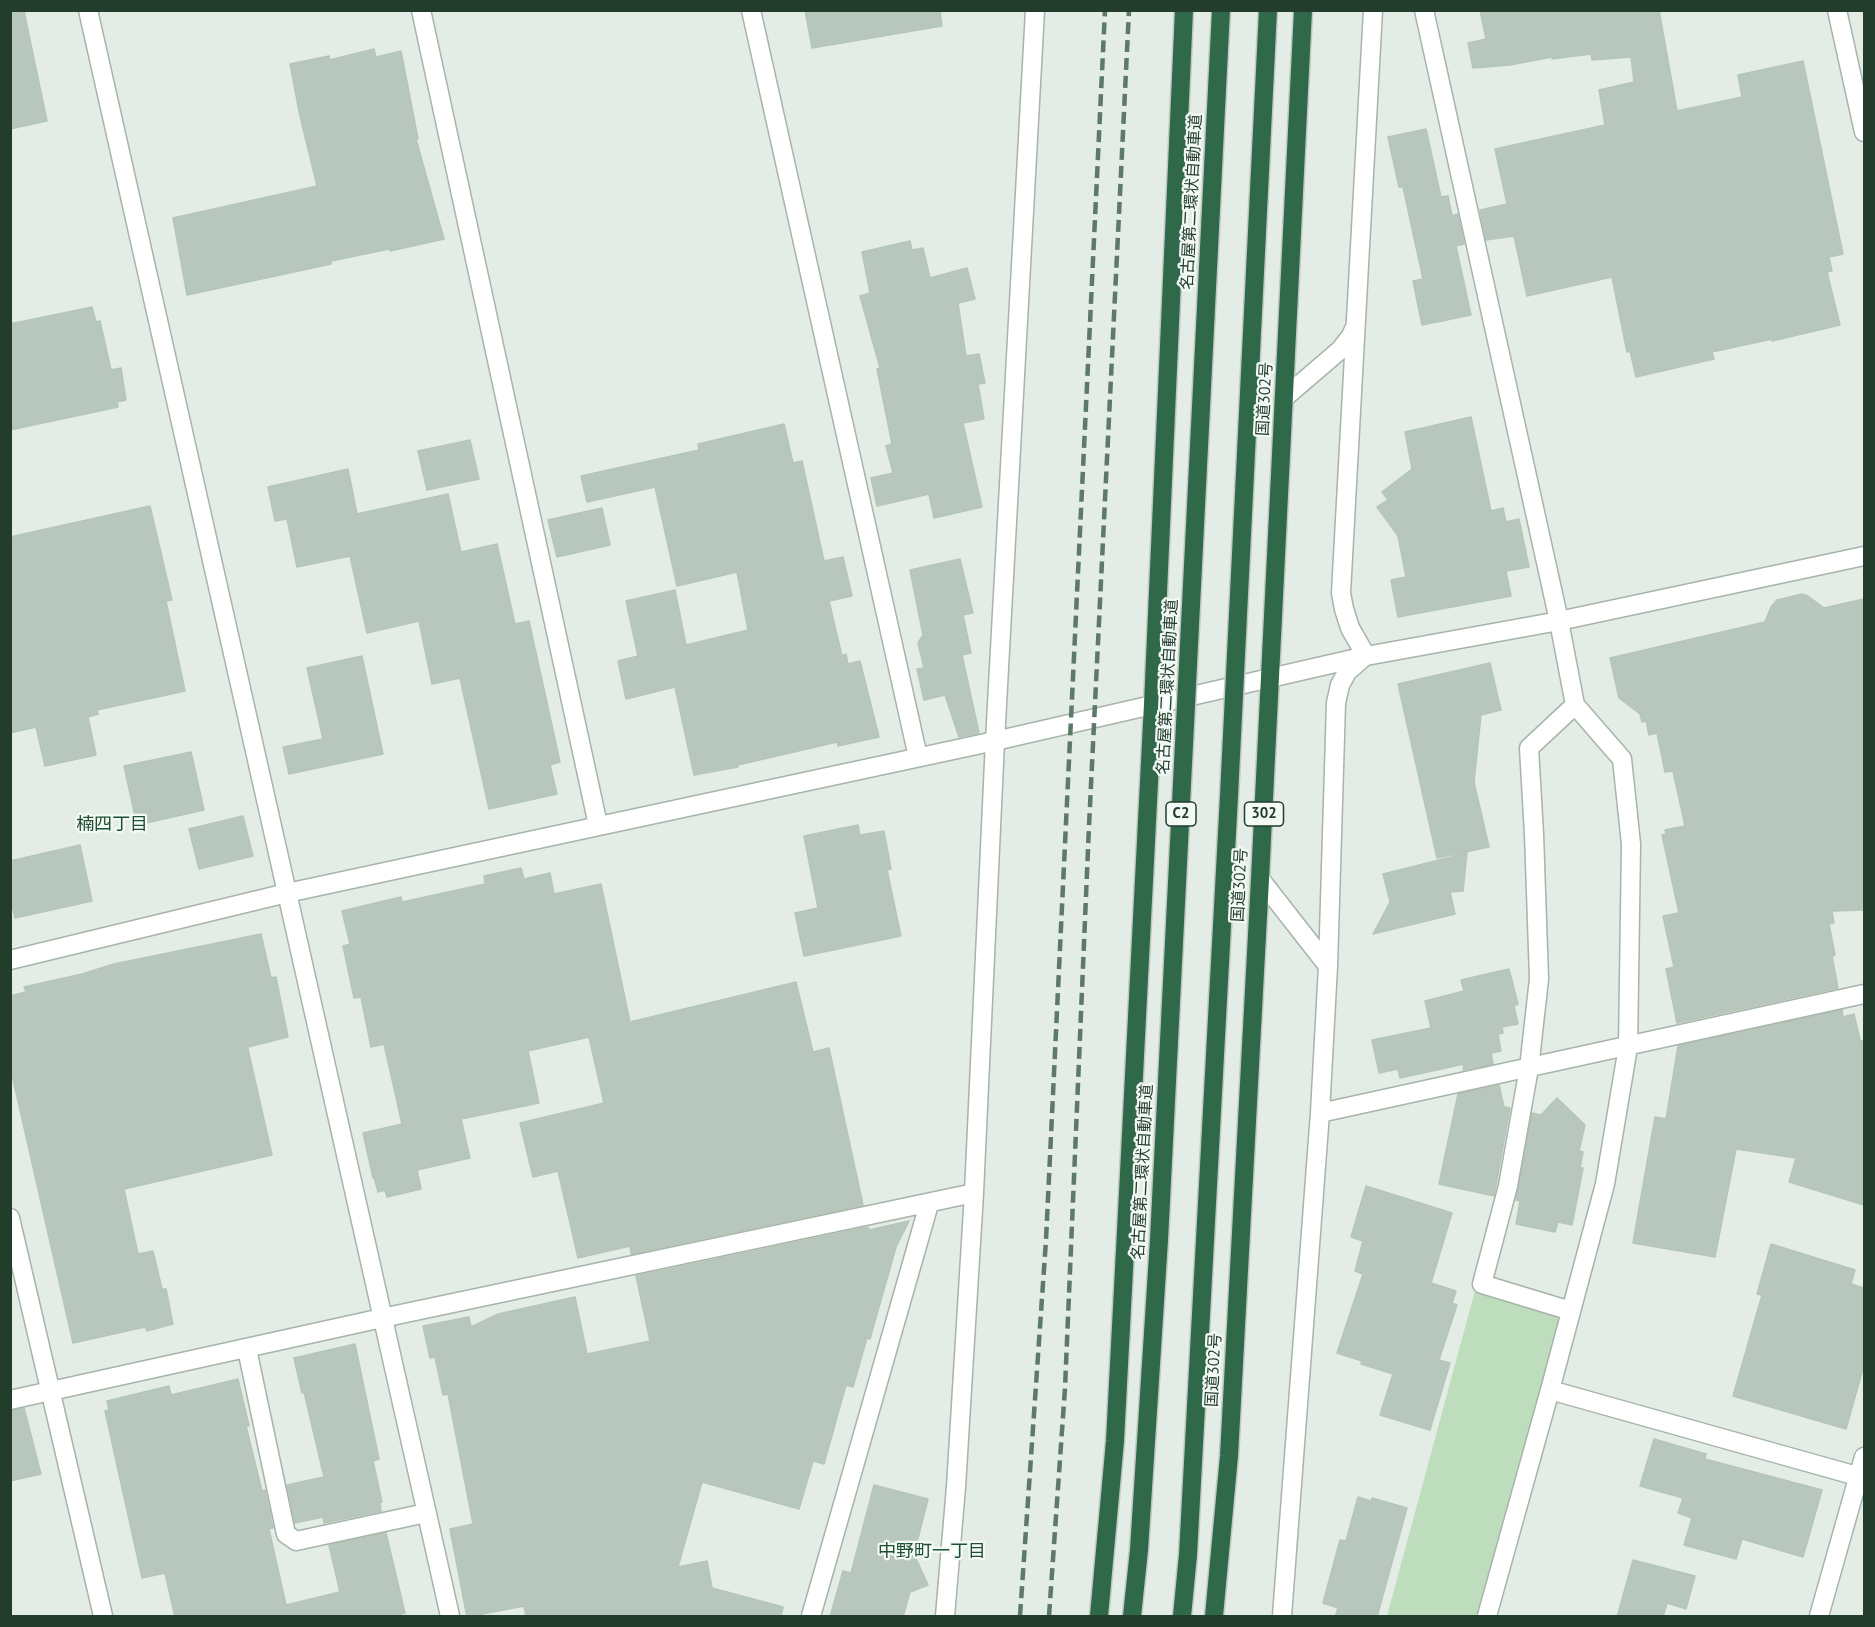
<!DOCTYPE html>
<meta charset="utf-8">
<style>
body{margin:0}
#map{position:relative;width:1875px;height:1627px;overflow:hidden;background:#e3ece5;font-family:"PT Sans",sans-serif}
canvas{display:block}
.frame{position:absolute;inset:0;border:12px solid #233d2d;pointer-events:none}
</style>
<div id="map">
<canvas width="1875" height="1627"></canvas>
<div class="frame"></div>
</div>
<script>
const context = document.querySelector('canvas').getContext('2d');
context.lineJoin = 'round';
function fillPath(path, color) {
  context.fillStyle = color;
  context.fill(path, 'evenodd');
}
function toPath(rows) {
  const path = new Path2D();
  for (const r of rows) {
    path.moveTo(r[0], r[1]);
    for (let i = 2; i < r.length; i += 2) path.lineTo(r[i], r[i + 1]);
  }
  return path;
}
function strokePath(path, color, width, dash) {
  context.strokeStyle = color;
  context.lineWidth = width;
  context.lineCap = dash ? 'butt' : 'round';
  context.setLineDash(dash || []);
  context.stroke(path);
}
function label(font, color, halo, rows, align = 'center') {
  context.font = font + ' "PT Sans","Noto Sans JP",sans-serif';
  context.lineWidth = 4.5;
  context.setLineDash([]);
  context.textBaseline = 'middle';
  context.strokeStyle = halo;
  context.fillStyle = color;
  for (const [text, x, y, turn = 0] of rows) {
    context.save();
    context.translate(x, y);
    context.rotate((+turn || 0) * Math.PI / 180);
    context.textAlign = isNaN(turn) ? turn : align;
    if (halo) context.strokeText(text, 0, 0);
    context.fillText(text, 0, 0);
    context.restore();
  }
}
fillPath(toPath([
 [1476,1287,1571,1311,1486,1616,1387,1616]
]), '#beddbc');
const building = toPath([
 [805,10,940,10,942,26,812,48,805,10],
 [1480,10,1659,10,1677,111,1742,97,1738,75,1803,61,1843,254,1829,257,1832,271,1827,272,1840,325,1772,341,1772,339,1712,352,1714,359,1636,377,1630,351,1627,352,1612,277,1527,296,1514,236,1486,240,1480,210,1507,204,1495,149,1605,125,1599,90,1634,82,1631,57,1592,60,1591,54,1552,59,1552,57,1510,65,1473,68,1468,43,1486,39,1480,10],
 [24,11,47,121,10,129,10,13,24,11],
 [374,49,376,57,401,51,418,139,416,139,444,239,390,251,389,249,331,261,331,264,187,295,173,218,317,186,300,116,290,64,329,56,330,60,374,49],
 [1426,129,1441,197,1448,196,1452,216,1458,214,1464,244,1456,246,1471,315,1422,325,1413,281,1423,279,1403,187,1399,187,1388,137,1426,129],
 [910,241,912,250,923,248,930,278,967,268,975,299,958,303,966,356,979,354,985,383,978,384,984,419,963,423,982,507,934,518,929,494,877,506,871,478,893,473,886,446,892,444,877,369,880,368,860,296,870,293,862,252,910,241],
 [92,307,96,322,100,321,111,370,121,368,126,400,117,402,118,407,10,430,10,324,92,307],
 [1471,417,1491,511,1503,508,1506,522,1519,519,1529,567,1506,571,1511,596,1398,617,1391,580,1406,577,1398,536,1377,507,1388,500,1382,492,1412,469,1405,432,1471,417],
 [784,424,793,463,802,461,824,561,843,557,852,596,829,601,842,656,846,654,848,664,860,661,879,737,838,746,837,742,738,765,738,767,694,775,675,687,626,699,618,661,638,656,626,601,675,590,686,645,748,630,737,572,677,586,655,487,587,502,581,476,699,450,698,444,784,424],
 [470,440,479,479,427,490,418,451,470,440],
 [348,469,357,514,448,494,461,552,497,544,515,624,529,621,560,762,550,765,557,794,489,809,460,678,432,684,419,621,367,633,350,556,297,567,287,519,275,521,268,487,348,469],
 [150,506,172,600,166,601,185,691,97,710,98,714,88,717,96,755,45,766,36,727,10,733,10,537,150,506],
 [602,508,610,545,557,557,548,520,602,508],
 [960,559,973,613,963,615,971,653,962,655,979,733,959,737,945,695,924,700,917,669,924,668,918,643,923,635,910,570,960,559],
 [1802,594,1808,596,1824,608,1864,599,1864,910,1832,911,1834,923,1829,924,1835,955,1832,956,1838,988,1677,1023,1666,969,1674,967,1663,916,1679,913,1662,835,1666,834,1665,830,1685,826,1673,771,1665,772,1657,733,1649,735,1646,721,1642,722,1640,714,1619,698,1610,658,1765,622,1771,607,1777,600,1802,594],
 [362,656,383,754,289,774,283,747,323,739,307,668,362,656],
 [1490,663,1501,710,1481,715,1474,782,1489,847,1437,858,1398,684,1490,663],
 [191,752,204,810,137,825,124,766,191,752],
 [243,816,253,856,199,869,189,829,243,816],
 [858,825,860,835,884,831,891,869,887,870,901,936,804,956,795,913,818,908,804,836,858,825],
 [80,845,92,901,15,918,10,896,10,861,80,845],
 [1467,853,1463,891,1450,892,1455,914,1373,934,1390,902,1383,874,1467,853],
 [521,868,524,879,550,873,554,894,601,884,630,1022,796,982,813,1052,829,1048,863,1205,631,1254,630,1246,578,1258,558,1171,533,1177,520,1123,604,1103,589,1037,528,1051,539,1103,461,1119,470,1158,417,1170,421,1189,387,1197,385,1190,378,1192,374,1177,373,1178,363,1133,402,1124,384,1044,371,1047,361,997,354,998,343,946,350,944,342,911,401,897,402,902,485,884,484,876,521,868],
 [261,934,271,978,276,977,288,1037,248,1047,248,1049,272,1155,124,1189,138,1254,153,1251,162,1289,166,1289,173,1324,147,1331,145,1327,73,1343,10,1066,10,996,26,992,24,987,82,974,114,964,261,934],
 [1509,969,1518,1004,1514,1006,1518,1024,1502,1027,1503,1033,1498,1034,1501,1051,1491,1053,1493,1064,1463,1070,1464,1064,1400,1078,1398,1069,1379,1073,1372,1040,1431,1028,1425,1001,1464,991,1461,980,1509,969],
 [1842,1010,1843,1017,1854,1014,1860,1040,1864,1042,1864,1205,1789,1182,1796,1158,1736,1149,1715,1257,1633,1243,1655,1117,1666,1119,1678,1046,1842,1010],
 [1499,1085,1504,1107,1510,1108,1494,1196,1439,1184,1458,1094,1499,1085],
 [1557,1098,1585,1125,1579,1151,1583,1152,1580,1168,1583,1168,1572,1225,1558,1222,1555,1232,1516,1224,1520,1201,1516,1200,1532,1113,1541,1115,1557,1098],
 [1366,1186,1452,1213,1431,1283,1456,1291,1452,1303,1457,1305,1439,1360,1450,1363,1430,1430,1380,1415,1393,1374,1361,1364,1362,1361,1337,1353,1363,1274,1355,1271,1363,1241,1351,1237,1366,1186],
 [909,1221,896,1247,870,1339,867,1338,853,1387,846,1385,824,1464,813,1461,799,1509,702,1482,678,1567,707,1561,712,1588,783,1607,781,1616,526,1617,524,1606,467,1617,450,1529,473,1524,448,1394,443,1395,435,1357,430,1358,423,1326,469,1317,471,1327,498,1314,575,1297,587,1354,650,1341,636,1276,868,1227,869,1230,909,1221],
 [1771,1244,1855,1270,1851,1284,1864,1288,1864,1365,1846,1429,1733,1396,1762,1295,1757,1294,1771,1244],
 [355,1344,379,1459,373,1461,382,1502,380,1503,381,1511,324,1523,323,1517,295,1523,287,1485,324,1477,304,1392,302,1393,294,1358,355,1344],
 [238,1379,249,1426,246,1426,262,1491,265,1490,273,1528,269,1529,286,1605,340,1592,329,1545,386,1533,405,1613,390,1617,175,1617,165,1573,142,1578,105,1411,109,1410,107,1401,169,1386,171,1395,238,1379],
 [24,1408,41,1474,10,1481,10,1411,24,1408],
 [1654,1439,1706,1454,1705,1459,1822,1490,1803,1557,1742,1539,1736,1559,1684,1545,1692,1518,1678,1513,1683,1498,1640,1486,1654,1439],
 [874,1485,928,1499,914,1554,928,1585,910,1592,903,1617,830,1617,843,1571,851,1573,874,1485],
 [1358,1497,1371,1501,1372,1498,1407,1508,1377,1617,1335,1617,1338,1608,1323,1603,1340,1540,1346,1541,1358,1497],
 [1633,1560,1695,1576,1686,1609,1667,1603,1663,1617,1617,1617,1633,1560]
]);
fillPath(building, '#b8c7bd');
strokePath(building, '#b5c6b9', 1.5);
const minor = toPath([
 [88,10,450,1616],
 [421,10,598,825],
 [751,10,918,757],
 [1424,10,1559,621,1575,705,1622,759,1631,844,1628,1047,1605,1184,1550,1390,1487,1616],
 [1837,10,1864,132],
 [1284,398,1340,350,1351,336,1355,327],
 [1366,656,1350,628,1344,609,1341,593,1373,10],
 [1260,879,1328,966],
 [10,960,287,893,995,741,1366,656,1559,621,1864,556],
 [1320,1113,1864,994],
 [10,1218,103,1616],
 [1571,1311,1482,1284,1508,1186,1529,1068,1539,979,1534,834,1529,748,1575,705],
 [247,1349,286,1534,296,1541,426,1513],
 [1550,1390,1864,1478],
 [10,1400,382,1318,974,1193],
 [811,1616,929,1204],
 [945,1616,956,1487,974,1193,995,741,1035,10],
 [1282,1616,1320,1113,1328,966,1336,703,1340,685,1347,672,1364,657],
 [1819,1616,1864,1457]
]);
const highway = toPath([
 [1099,1616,1115,1441,1128,1193,1153,704,1184,10],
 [1214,1616,1229,1456,1260,879,1303,10]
]);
strokePath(minor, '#a6b4aa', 21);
strokePath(highway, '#c1c9c4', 21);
strokePath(minor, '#fff', 18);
strokePath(highway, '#2f6949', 18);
strokePath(toPath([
 [1020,1616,1046,1240,1105,10],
 [1049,1616,1065,1388,1089,826,1129,10]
]), '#5d7968', 4.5, [12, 6]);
const highwayBridge = toPath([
 [1132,1616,1139,1550,1159,1240,1221,10],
 [1182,1616,1188,1555,1229,796,1268,10]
]);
strokePath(highwayBridge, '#c1c9c4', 21, []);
strokePath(highwayBridge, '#2f6949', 18);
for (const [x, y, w] of [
 [1181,814,30],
 [1264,814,39]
]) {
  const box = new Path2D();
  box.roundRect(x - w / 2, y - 12, w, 24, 4.5);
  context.fillStyle = '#f3f9f4';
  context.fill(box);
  strokePath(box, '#233d2d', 1.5);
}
label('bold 15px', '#233d2d', null, [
 ["C2",1181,814],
 ["302",1264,814]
]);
label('16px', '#233d2d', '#f3f9f4', [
 ["名古屋第二環状自動車道",1192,202,-87],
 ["国道302号",1265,399,-87],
 ["名古屋第二環状自動車道",1168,687,-87],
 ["国道302号",1240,885,-87],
 ["名古屋第二環状自動車道",1143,1172,-87],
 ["国道302号",1214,1370,-87]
]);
label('18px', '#1f4f33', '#f3f9f4', [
 ["楠四丁目",112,825],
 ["中野町一丁目",932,1552]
]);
</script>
